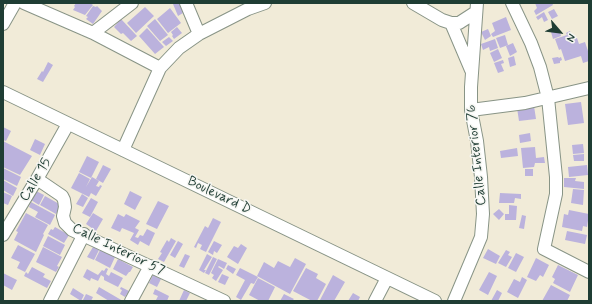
<!DOCTYPE html>
<style>
body{margin:0}
#map{position:relative;width:592px;height:304px;overflow:hidden;background:#f1ebd8;font-family:Mynerve,sans-serif}
canvas{display:block}
.frame{position:absolute;inset:0;border:4px solid #1f3d34;pointer-events:none}
.north{position:absolute;left:540px;top:12px;width:40px;height:40px;-webkit-text-stroke:3px #f6f6f2;paint-order:stroke;rotate:118deg;font-size:11px;font-weight:700;line-height:16px;text-align:center;color:#1f3d34}
.north::after{content:'';display:block;margin:auto;width:14px;height:18px;background:#1f3d34;clip-path:polygon(50% 0,100% 100%,50% 72%,0 100%)}
</style>
<div id="map">
<canvas width="592" height="304"></canvas>
<div class="frame"></div>
<div class="north">N</div>
</div>
<script>
const context = document.querySelector('canvas').getContext('2d');
context.lineJoin = 'round';
function fillPath(path, color) {
  context.fillStyle = color;
  context.fill(path, 'evenodd');
}
function toPath(rows) {
  const path = new Path2D();
  for (const r of rows) {
    path.moveTo(r[0], r[1]);
    for (let i = 2; i < r.length; i += 2) path.lineTo(r[i], r[i + 1]);
  }
  return path;
}
function strokePath(path, color, width, dash) {
  context.strokeStyle = color;
  context.lineWidth = width;
  context.lineCap = dash ? 'butt' : 'round';
  context.setLineDash(dash || []);
  context.stroke(path);
}
function label(font, color, halo, rows, align = 'center') {
  context.font = font + ' Mynerve,sans-serif';
  context.lineWidth = 3;
  context.setLineDash([]);
  context.textBaseline = 'middle';
  context.strokeStyle = halo;
  context.fillStyle = color;
  for (const [text, x, y, turn = 0] of rows) {
    context.save();
    context.translate(x, y);
    context.rotate((+turn || 0) * Math.PI / 180);
    context.textAlign = isNaN(turn) ? turn : align;
    if (halo) context.strokeText(text, 0, 0);
    context.fillText(text, 0, 0);
    context.restore();
  }
}
fillPath(toPath([
 [76,3,90,3,93,5,85,15,73,10,75,7,74,6],
 [176,3,179,3,183,13,178,16,173,4],
 [535,3,552,3,553,5,536,15,534,11,537,8],
 [93,6,96,7,97,6,102,11,93,24,86,19,88,17,86,16],
 [145,7,154,16,136,33,127,23],
 [170,8,181,23,168,33,157,19],
 [554,9,558,16,552,19,548,12],
 [544,12,548,20,544,22,542,17,538,20,536,17],
 [506,17,511,30,493,37,491,34,495,31,492,23],
 [121,19,137,36,131,41,123,33,121,34,114,27],
 [155,19,168,35,160,41,147,26],
 [177,27,182,33,174,39,172,36,173,35,171,32],
 [147,28,164,47,155,54,139,36],
 [488,29,491,36,485,40,481,32],
 [559,29,561,36,553,39,551,32],
 [570,31,571,35,573,35,575,39,577,38,579,44,585,42,589,54,589,61,583,63,581,56,565,61,561,49,559,50,555,39,567,35,566,33],
 [505,35,508,45,500,48,496,38],
 [169,37,173,41,166,46,162,42],
 [495,39,498,48,490,51,489,47,483,50,481,44],
 [513,43,517,52,510,56,506,46],
 [498,49,502,58,494,62,490,53],
 [514,56,516,65,510,67,508,58],
 [558,57,559,58,561,57,562,60,560,61,560,63,554,64,552,58],
 [503,60,504,63,501,64,504,71,498,73,494,63],
 [48,62,53,65,43,82,37,79,42,71,43,72],
 [581,102,584,123,568,125,565,104],
 [534,106,536,119,519,121,517,108],
 [3,127,11,131,6,141,3,140],
 [530,133,531,141,520,143,519,135],
 [35,139,45,144,40,155,30,150],
 [3,141,32,156,20,175,3,167],
 [583,144,584,153,573,154,572,145],
 [535,147,536,158,544,157,545,163,535,163,534,167,523,168,521,148],
 [517,148,518,156,501,158,500,151],
 [584,154,584,161,574,161,573,155],
 [87,156,99,162,91,178,79,172],
 [103,165,111,169,103,183,96,179],
 [587,165,588,175,569,177,568,167],
 [3,168,21,177,17,186,3,179],
 [525,169,533,169,533,176,525,176],
 [79,173,90,179,86,187,92,177,99,181,96,186,99,187,100,185,102,186,96,196,91,193,89,197,71,188],
 [564,178,576,178,575,181,584,182,584,189,564,187],
 [3,180,17,188,13,196,3,190],
 [573,189,584,190,583,205,571,203],
 [36,191,44,195,39,205,31,200],
 [130,191,142,197,135,210,124,204],
 [3,192,12,196,8,205,3,203],
 [500,193,521,194,521,199,515,198,514,203,499,203],
 [82,194,88,198,83,207,76,204],
 [45,196,61,205,56,214,40,205],
 [91,198,98,202,90,217,82,213],
 [158,201,169,206,157,229,146,224],
 [31,202,55,215,50,225,35,217,38,212,29,207],
 [509,205,517,206,516,220,505,220,505,214,509,214],
 [499,209,504,214,499,220,493,214],
 [569,210,589,214,587,227,583,226,582,231,562,227,564,214,568,215],
 [26,213,48,225,43,234,44,235,36,252,14,240,18,232,16,231],
 [93,213,103,219,96,231,86,224],
 [118,214,124,217,126,214,140,221,135,228,139,230,135,237,138,238,140,235,143,236,147,229,155,233,149,246,140,241,138,245,130,240,134,233,122,228,120,232,111,228],
 [522,215,526,216,524,229,519,228],
 [213,218,221,222,206,252,200,249,202,245,198,243,196,248,194,247,205,226,208,228],
 [55,227,69,235,64,243,48,234,51,229,53,230],
 [567,231,587,235,585,244,565,240],
 [48,236,65,245,60,255,43,246],
 [171,238,176,241,164,262,158,259,162,253,160,252,167,240,169,242],
 [178,241,183,244,175,258,170,255],
 [214,241,222,245,217,253,214,251,213,255,208,252],
 [241,244,247,248,238,264,227,257,234,246,238,248],
 [18,245,35,254,25,272,17,268,20,262,11,258],
 [43,247,62,257,57,266,59,267,56,272,36,262],
 [93,247,99,250,94,260,87,257],
 [488,249,500,256,496,264,483,258],
 [100,250,115,257,110,268,95,260],
 [506,250,510,252,508,255,512,257,506,267,498,263],
 [516,253,524,257,516,272,508,268],
 [185,254,190,256,184,268,179,266],
 [207,254,212,257,204,270,206,270,204,273,199,270],
 [213,257,217,259,209,275,205,273],
 [295,258,306,264,290,294,257,276,264,262,274,268,278,261,290,267],
 [536,258,549,265,543,277,540,275,536,281,527,277],
 [118,259,133,267,130,272,129,272,126,276,113,269],
 [218,259,227,263,224,269,219,266,218,267,223,270,216,281,212,278,214,275,211,273],
 [228,265,236,269,233,274,226,269],
 [558,265,578,275,570,292,553,283,555,279,552,277],
 [32,267,45,274,43,277,51,281,47,288,24,276,26,272,28,274],
 [106,268,108,269,106,274,109,276,111,272,123,278,118,287,104,280,104,277,101,275,98,281,91,278,90,281,83,277,87,269,98,275,102,270,104,271],
 [240,268,258,277,254,284,251,283,241,300,236,297,245,280,236,275],
 [306,268,318,274,316,278,326,284,317,301,312,301,293,291],
 [489,272,497,276,488,295,479,290],
 [3,273,17,280,12,290,3,285],
 [222,274,229,277,225,285,218,282],
 [153,275,161,279,157,287,149,283],
 [333,275,345,282,334,301,322,301,320,300],
 [522,277,527,280,518,298,507,292,514,279,520,282],
 [258,278,275,287,268,301,260,301,249,295],
 [551,285,570,295,567,301,542,301],
 [99,287,123,301,109,301,96,293],
 [121,287,129,291,125,297,120,294,122,290,120,289],
 [73,288,84,295,81,301,70,294],
 [155,289,169,296,167,301,156,300,158,296,153,294],
 [184,290,190,293,186,301,179,301],
 [497,290,502,293,498,301,491,301],
 [353,293,360,297,358,301,348,301],
 [86,294,93,297,91,301,85,301,83,300],
 [284,294,294,299,292,301,280,301]
]), '#bbb2dd');
const minor = toPath([
 [24,3,93,33,132,3],
 [186,3,199,34],
 [413,3,442,20,451,23,459,23,476,12],
 [512,3,531,43,540,67,548,98,556,177,556,194,544,249,589,272],
 [451,23,471,70],
 [3,24,15,3],
 [93,33,160,68],
 [3,92,435,301],
 [471,110,525,103,589,88],
 [123,150,160,68,179,48,199,34,248,9,265,3],
 [37,179,62,196,64,200,65,207,63,216,65,223,72,230,224,301],
 [3,235,37,179,68,124],
 [50,301,84,234],
 [131,301,150,266],
 [375,301,387,278],
 [454,301,481,237,483,214,481,177,477,141,471,110,471,87,477,3]
]);
strokePath(minor, '#889486', 14);
strokePath(minor, '#fff', 12);
label('14px', '#1f3d34', '#f6f6f2', [
 ["Calle Interior 76",477,155,-96],
 ["Calle 15",36,180,-59],
 ["Boulevard D",219,196,26],
 ["Calle Interior 57",118,250,26]
]);
</script>
